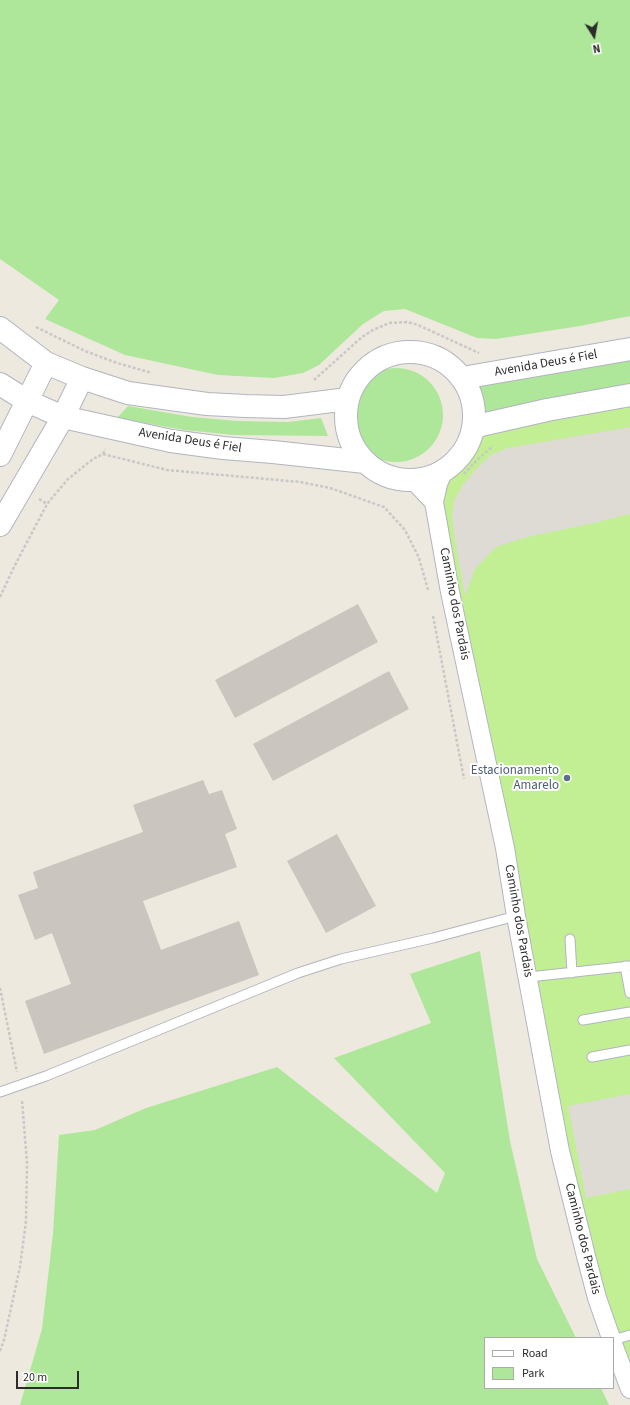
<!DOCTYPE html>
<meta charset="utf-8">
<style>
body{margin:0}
#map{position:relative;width:630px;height:1405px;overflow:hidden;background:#eee9de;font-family:"Source Sans 3",sans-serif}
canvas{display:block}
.legend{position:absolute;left:484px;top:1337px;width:130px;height:52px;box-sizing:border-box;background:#fff;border:1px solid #ababab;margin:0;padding:5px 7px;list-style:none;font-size:12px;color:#2c2c2c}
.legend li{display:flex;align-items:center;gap:8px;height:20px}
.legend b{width:20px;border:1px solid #ababab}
.north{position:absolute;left:574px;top:16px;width:40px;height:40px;-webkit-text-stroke:3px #fff;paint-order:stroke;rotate:169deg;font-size:11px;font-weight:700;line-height:16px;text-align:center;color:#2c2c2c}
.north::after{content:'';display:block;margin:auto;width:14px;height:18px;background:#2c2c2c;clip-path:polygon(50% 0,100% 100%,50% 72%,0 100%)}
.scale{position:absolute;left:16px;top:1371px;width:63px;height:18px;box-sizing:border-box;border:2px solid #2c2c2c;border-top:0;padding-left:5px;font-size:12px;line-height:14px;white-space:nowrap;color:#2c2c2c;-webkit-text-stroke:3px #fff;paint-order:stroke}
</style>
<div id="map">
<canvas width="630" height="1405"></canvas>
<ul class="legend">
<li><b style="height:5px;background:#fff"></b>Road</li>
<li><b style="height:11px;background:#aee799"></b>Park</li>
</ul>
<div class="north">N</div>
<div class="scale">20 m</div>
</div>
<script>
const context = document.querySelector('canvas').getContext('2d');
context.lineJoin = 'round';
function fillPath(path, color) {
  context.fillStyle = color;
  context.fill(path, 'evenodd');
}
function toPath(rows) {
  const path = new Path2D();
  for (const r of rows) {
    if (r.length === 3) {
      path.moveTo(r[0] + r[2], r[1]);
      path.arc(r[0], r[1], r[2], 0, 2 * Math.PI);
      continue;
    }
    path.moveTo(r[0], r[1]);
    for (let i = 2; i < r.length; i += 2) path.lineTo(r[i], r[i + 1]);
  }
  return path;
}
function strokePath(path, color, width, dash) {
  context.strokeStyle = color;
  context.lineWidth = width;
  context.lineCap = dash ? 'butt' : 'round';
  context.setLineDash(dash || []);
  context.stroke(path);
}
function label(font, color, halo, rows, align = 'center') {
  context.font = font + ' "Source Sans 3",sans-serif';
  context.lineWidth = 4;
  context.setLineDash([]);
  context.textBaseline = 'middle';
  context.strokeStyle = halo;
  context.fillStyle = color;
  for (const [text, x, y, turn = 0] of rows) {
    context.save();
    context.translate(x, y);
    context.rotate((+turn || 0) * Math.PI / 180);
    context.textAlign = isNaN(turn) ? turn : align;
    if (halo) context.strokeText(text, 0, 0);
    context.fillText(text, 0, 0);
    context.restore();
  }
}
fillPath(toPath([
 [0,0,630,0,630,316,580,326,496,339,477,338,405,309,384,311,363,324,319,365,303,373,274,378,218,375,125,355,45,319,59,300,0,259],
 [630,355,630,385,474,414,469,383],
 [396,415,47],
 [128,406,192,417,237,421,288,422,321,418,328,436,234,435,184,430,117,418],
 [480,951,510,1141,537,1259,576,1338,485,1338,485,1388,601,1388,609,1405,20,1405,42,1329,53,1233,59,1135,95,1130,146,1108,277,1067,437,1193,445,1173,334,1058,431,1023,410,974]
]), '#aee799');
fillPath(toPath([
 [630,395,630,1389,586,1256,438,484,451,465,481,425]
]), '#c2ee94');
fillPath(toPath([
 [630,427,630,514,594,523,527,537,496,547,475,569,465,596,455,540,452,516,454,500,463,485,475,470,492,454,508,448],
 [630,1094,630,1189,586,1198,568,1106]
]), '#dedbd5');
fillPath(toPath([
 [358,604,378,642,235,718,215,680],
 [389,671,409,709,273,781,253,744],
 [203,780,209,794,222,790,237,829,225,834,237,867,143,901,161,950,239,921,259,975,44,1054,25,1001,71,984,52,933,35,940,18,895,38,888,33,872,143,832,133,805],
 [337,834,376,906,326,933,287,861]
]), '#cac5be');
const lane = toPath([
 [570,939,572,973],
 [625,966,630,993],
 [529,977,630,966],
 [583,1020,630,1012],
 [592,1057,630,1050],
 [0,1092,46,1076,298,973,341,959,433,938,516,916],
 [613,1340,630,1335]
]);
const street = toPath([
 [444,470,438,484,434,502,450,592,505,848,516,916,560,1151,586,1256,597,1298,611,1338],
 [413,480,434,502],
 [613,1344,630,1389]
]);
const secondary = toPath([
 [0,328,46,363,82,378,128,393,207,404,245,406,284,407,348,399],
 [410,416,64],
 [462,378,630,349],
 [0,384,27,401,63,417,171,441,223,448,273,452,365,462],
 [473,429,481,425,547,410,630,395],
 [0,455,46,363],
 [0,525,63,417,82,378]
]);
strokePath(lane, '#b2b4c0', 11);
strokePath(street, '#b2b4c0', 20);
strokePath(secondary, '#b2b4c0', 24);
strokePath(toPath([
 [36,327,85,351,117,363,152,373],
 [314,380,362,337,373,330,389,323,407,322,418,325,479,353],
 [103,454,167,470,300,482,330,488,384,507,405,530,419,558,428,590],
 [464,474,478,459,493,446],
 [39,499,47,504],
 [0,597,14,567,47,504,68,479,93,459,103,454,105,449],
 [433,616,464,779],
 [0,988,17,1072],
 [0,1351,4,1340,20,1267,26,1221,27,1163,22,1100]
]), '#c8c8c8', 2.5, [3, 2]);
strokePath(lane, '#fff', 9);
strokePath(street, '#fff', 18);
strokePath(secondary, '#fff', 22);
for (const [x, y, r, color] of [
 [567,778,4,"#5c6f8a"]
]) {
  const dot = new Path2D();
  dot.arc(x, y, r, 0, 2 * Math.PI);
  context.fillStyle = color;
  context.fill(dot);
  strokePath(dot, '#fff', 1.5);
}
label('13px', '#2c2c2c', '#fff', [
 ["Avenida Deus é Fiel",546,364,-10],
 ["Avenida Deus é Fiel",190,441,9],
 ["Caminho dos Pardais",454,604,79],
 ["Caminho dos Pardais",518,921,80],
 ["Caminho dos Pardais",582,1239,76]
]);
label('13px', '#4e5e75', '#fff', [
 ["Estacionamento",559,771],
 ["Amarelo",559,786]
], 'right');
</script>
